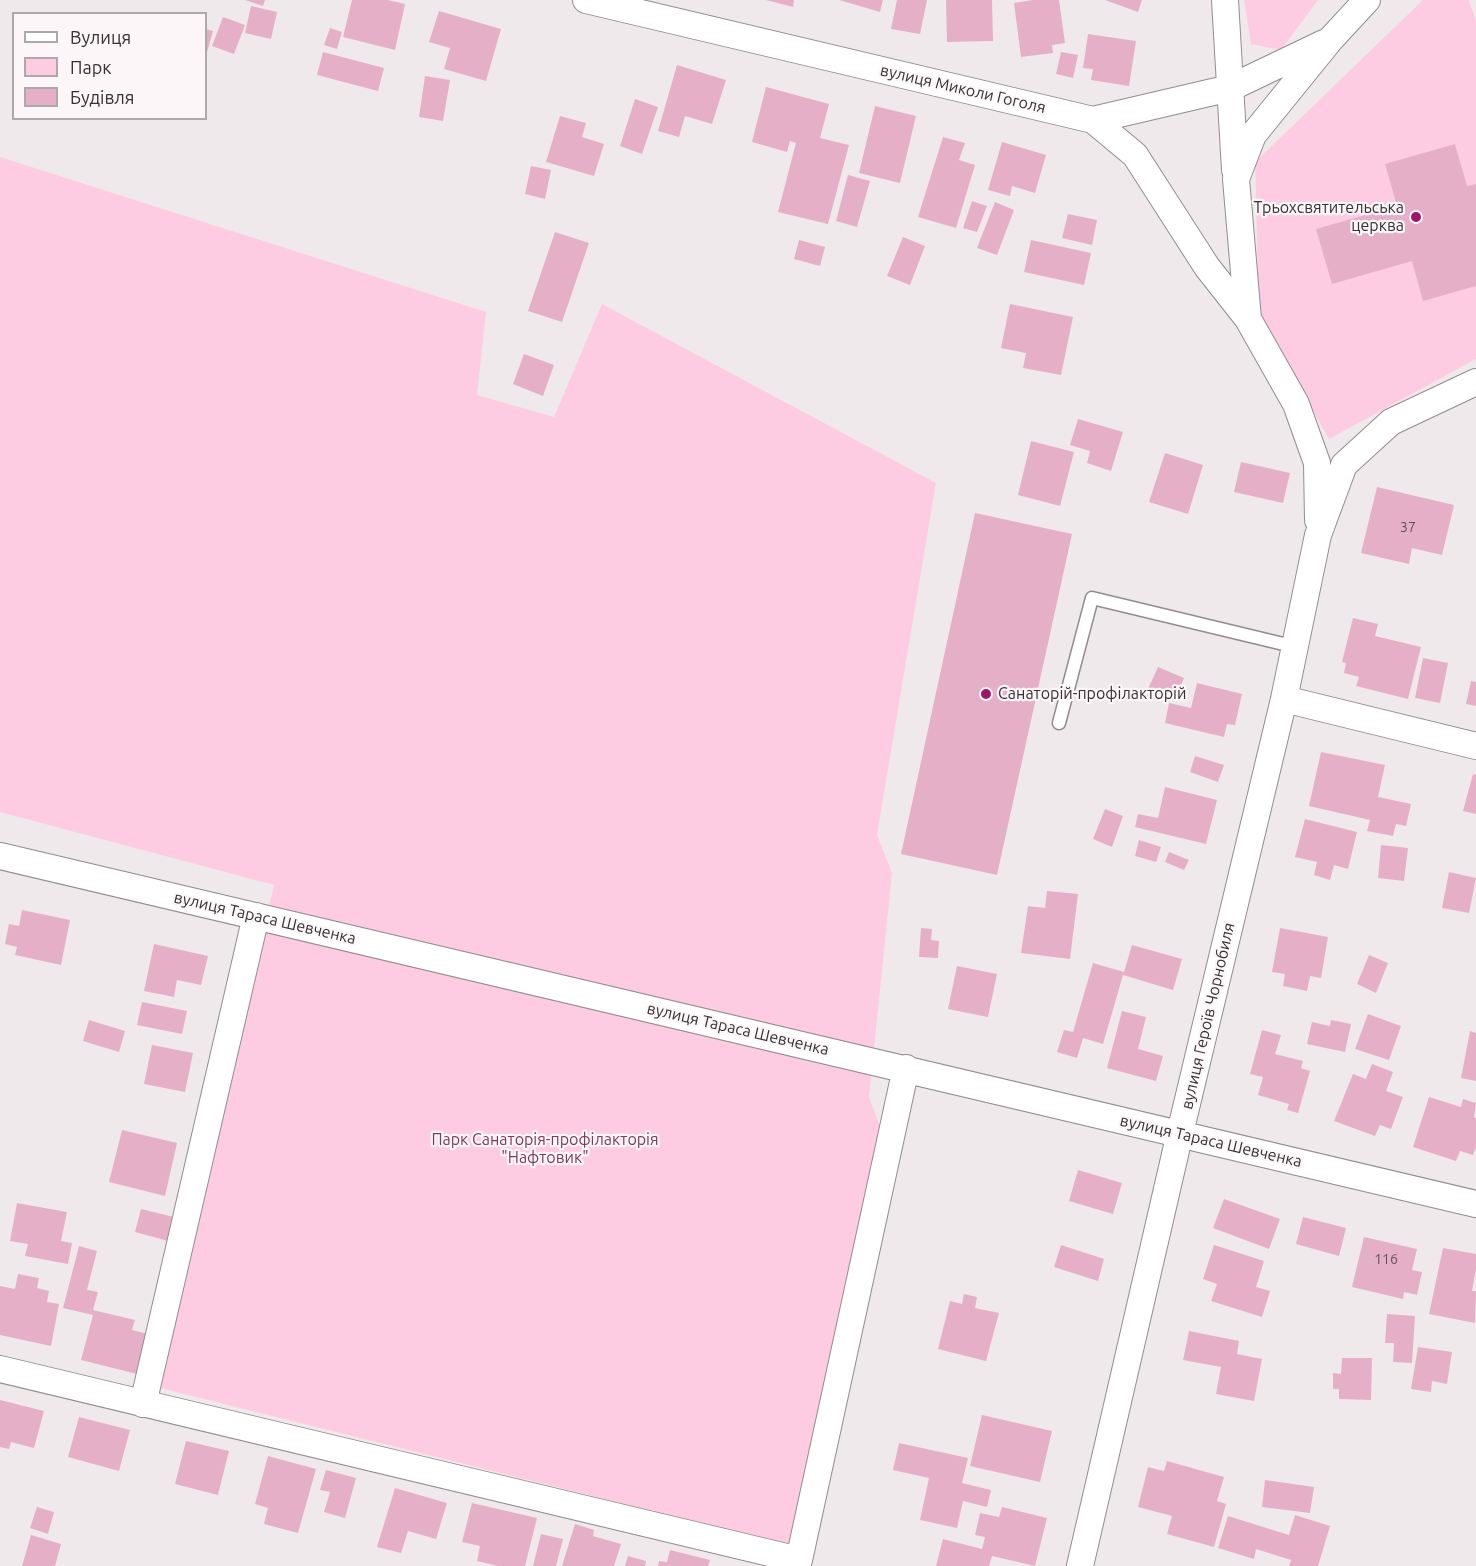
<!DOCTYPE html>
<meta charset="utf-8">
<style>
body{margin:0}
#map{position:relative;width:1476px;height:1566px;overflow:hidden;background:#f0e9ec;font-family:Ubuntu,sans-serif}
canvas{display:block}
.legend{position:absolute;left:12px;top:12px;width:195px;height:108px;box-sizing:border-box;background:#fdf6f9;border:2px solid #ada8aa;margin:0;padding:8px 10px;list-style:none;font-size:18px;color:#353233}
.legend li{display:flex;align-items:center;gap:12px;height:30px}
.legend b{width:30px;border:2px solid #ada8aa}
</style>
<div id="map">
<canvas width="1476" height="1566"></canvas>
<ul class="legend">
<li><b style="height:8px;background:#fff"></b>Вулиця</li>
<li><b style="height:16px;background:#fecce2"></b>Парк</li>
<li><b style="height:16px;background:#e5b0c7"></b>Будівля</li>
</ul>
</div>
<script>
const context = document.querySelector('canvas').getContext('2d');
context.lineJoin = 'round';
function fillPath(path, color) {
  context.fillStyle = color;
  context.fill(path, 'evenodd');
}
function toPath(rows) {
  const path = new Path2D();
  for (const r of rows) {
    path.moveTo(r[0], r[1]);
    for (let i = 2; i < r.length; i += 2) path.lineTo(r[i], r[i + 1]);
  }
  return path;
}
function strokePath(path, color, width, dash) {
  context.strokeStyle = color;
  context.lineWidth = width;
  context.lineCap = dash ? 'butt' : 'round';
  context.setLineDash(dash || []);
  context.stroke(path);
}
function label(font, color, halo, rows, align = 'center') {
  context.font = font + ' Ubuntu,sans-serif';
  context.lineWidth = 4.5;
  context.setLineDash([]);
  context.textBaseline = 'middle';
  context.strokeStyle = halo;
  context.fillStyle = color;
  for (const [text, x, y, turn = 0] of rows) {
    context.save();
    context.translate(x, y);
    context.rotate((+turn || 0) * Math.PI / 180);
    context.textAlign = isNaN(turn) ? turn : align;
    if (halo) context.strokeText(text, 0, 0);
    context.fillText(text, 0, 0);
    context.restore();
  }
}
fillPath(toPath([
 [1244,0,1318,0,1281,50,1251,44],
 [1423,0,1469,0,1476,21,1476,359,1329,439,1259,315,1255,162],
 [0,157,486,312,477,395,554,417,602,304,936,483,877,835,892,873,869,1097,880,1127,797,1547,156,1387,274,885,0,812]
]), '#fecce2');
fillPath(toPath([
 [245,0,265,0,263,6],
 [352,0,388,0,405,4,395,50,343,37],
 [766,0,794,0,793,7],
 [839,0,883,0,880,12],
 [897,0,927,0,920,34,891,29],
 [946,0,992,0,993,41,947,42],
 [1033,0,1059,0,1065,43,1052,45,1053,53,1021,57,1014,3],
 [1105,0,1142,0,1138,12],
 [251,6,277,12,271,39,245,33],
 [439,11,501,29,486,81,444,69,450,48,429,42],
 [223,17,245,25,234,54,212,46],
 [330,28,342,32,337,49,324,45],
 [206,29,213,31,206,56],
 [1088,34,1136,41,1129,86,1091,80,1093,69,1083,68],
 [323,52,384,68,378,91,317,75],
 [1061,52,1078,55,1073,78,1056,74],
 [677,65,726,80,712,124,685,116,679,137,658,131],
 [425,76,450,80,443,121,419,117],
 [766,87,829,104,820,138,849,145,828,224,778,212,796,143,790,141,787,152,752,142],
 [635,99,658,107,642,154,620,146],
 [875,106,916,116,900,183,859,173],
 [560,116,586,123,582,137,604,144,594,176,546,162],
 [943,137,965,143,959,160,975,165,956,228,918,217],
 [1002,142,1046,155,1035,193,1012,186,1010,196,988,190],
 [1455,144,1467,186,1476,184,1476,286,1423,301,1412,261,1332,284,1316,229,1397,206,1385,164],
 [531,166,551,170,545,199,525,194],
 [848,175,870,181,857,227,836,221],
 [972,201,987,206,977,232,963,228],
 [995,202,1014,210,997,255,977,248],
 [1068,214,1097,220,1092,245,1062,238],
 [555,232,589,243,562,322,528,311],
 [903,237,925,246,910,285,887,276],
 [799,240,825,247,820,266,794,259],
 [1031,240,1091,253,1084,285,1024,272],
 [1010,304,1073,317,1061,375,1023,368,1026,353,1001,348],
 [524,354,554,365,543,396,513,384],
 [1078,419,1123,432,1111,471,1087,463,1090,451,1070,445],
 [1031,441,1074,452,1060,506,1018,495],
 [1165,453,1203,465,1188,514,1149,502],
 [1241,462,1290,473,1283,503,1234,492],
 [1377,487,1454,505,1442,555,1412,548,1409,564,1361,553],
 [975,513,1072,534,997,875,901,854],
 [1353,618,1378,624,1375,636,1421,647,1408,699,1356,686,1359,677,1344,673,1346,663,1342,662],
 [1423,658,1448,663,1440,703,1415,698],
 [1158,667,1184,678,1174,701,1148,689],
 [1471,681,1476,682,1476,706,1466,704],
 [1197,683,1242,694,1235,725,1227,724,1224,737,1165,723,1169,703,1191,708],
 [1321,752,1385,765,1378,797,1411,804,1406,826,1396,824,1393,836,1367,831,1370,820,1309,806],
 [1195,756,1224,765,1218,782,1190,772],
 [1473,774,1476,775,1476,814,1463,811],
 [1165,787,1217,800,1206,844,1135,827,1138,814,1158,818],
 [1105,809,1123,816,1112,847,1093,839],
 [1305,819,1357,832,1348,869,1334,865,1330,880,1314,875,1317,862,1295,857],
 [1139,840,1161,847,1156,862,1135,856],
 [1381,845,1408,848,1404,881,1378,878],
 [1169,852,1189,860,1184,870,1165,862],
 [1449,872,1476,878,1469,913,1442,908],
 [1047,891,1078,894,1070,959,1021,953,1028,906,1045,908],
 [22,910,70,920,61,965,15,955,17,947,5,944,9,924,19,926],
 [921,928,932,929,931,940,939,941,938,958,919,957],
 [1280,928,1328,937,1321,978,1310,976,1307,991,1283,986,1285,974,1272,972],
 [154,944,208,956,201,985,177,980,174,997,144,991],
 [1132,945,1182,959,1173,990,1123,975,1103,1044,1083,1038,1077,1058,1057,1052,1064,1030,1073,1032,1093,963,1124,972],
 [1369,955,1388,963,1376,993,1357,984],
 [957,966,997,974,988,1017,948,1009],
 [142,1002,187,1011,182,1034,137,1025],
 [1122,1011,1146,1017,1138,1049,1163,1056,1156,1081,1107,1068],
 [1368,1014,1401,1026,1389,1060,1355,1049],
 [89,1020,125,1031,119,1052,83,1041],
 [1331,1020,1351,1024,1345,1052,1307,1044,1312,1022,1330,1026],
 [1262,1030,1281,1035,1275,1054,1303,1061,1301,1068,1310,1071,1298,1113,1287,1110,1289,1104,1258,1095,1263,1077,1250,1074],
 [1470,1031,1476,1033,1476,1081,1461,1078],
 [152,1045,193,1053,185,1092,144,1084],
 [1372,1064,1393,1072,1386,1091,1403,1097,1391,1129,1380,1125,1375,1136,1334,1121,1353,1074,1366,1079],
 [1429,1097,1461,1107,1463,1099,1476,1103,1474,1117,1476,1118,1476,1147,1473,1155,1460,1151,1456,1161,1413,1147],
 [122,1130,177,1143,165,1196,109,1182],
 [1078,1170,1122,1183,1113,1214,1069,1201],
 [1224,1199,1280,1219,1269,1249,1213,1228],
 [17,1203,67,1212,61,1241,72,1243,68,1264,25,1256,28,1244,10,1241],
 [141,1209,174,1217,168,1241,135,1232],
 [1303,1217,1346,1228,1339,1256,1296,1244],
 [1364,1237,1417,1249,1412,1270,1422,1272,1417,1295,1404,1292,1403,1299,1352,1287],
 [1061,1245,1104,1259,1098,1281,1054,1267],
 [1214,1245,1264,1261,1256,1287,1270,1291,1262,1317,1211,1301,1217,1284,1203,1279],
 [79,1246,97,1251,87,1290,98,1292,93,1310,135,1320,132,1330,148,1334,137,1374,81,1360,93,1315,63,1308],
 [1443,1248,1476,1254,1476,1269,1472,1291,1476,1291,1475,1323,1429,1314],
 [18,1274,39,1278,37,1288,49,1291,47,1302,59,1304,51,1346,0,1335,0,1286,15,1289],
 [964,1294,977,1297,975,1308,999,1313,986,1361,938,1349,950,1301,962,1304],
 [1387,1314,1415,1316,1412,1363,1393,1362,1394,1343,1385,1343],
 [1189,1331,1239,1341,1237,1354,1262,1359,1254,1401,1216,1394,1221,1367,1183,1360],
 [1418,1347,1452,1352,1447,1384,1432,1381,1431,1392,1411,1389],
 [1342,1358,1372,1358,1371,1400,1339,1399,1339,1389,1333,1389,1333,1373,1341,1374],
 [0,1400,44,1411,34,1448,11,1442,9,1449,0,1447],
 [982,1415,1052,1431,1040,1482,970,1466],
 [79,1417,130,1430,119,1471,68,1457],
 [186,1441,229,1451,218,1495,175,1484],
 [899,1443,968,1458,962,1483,991,1490,987,1507,963,1501,957,1528,920,1520,929,1478,893,1470],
 [268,1456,316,1469,298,1533,264,1524,268,1508,255,1504],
 [1167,1461,1224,1477,1217,1501,1226,1504,1214,1547,1167,1534,1172,1516,1138,1507,1148,1467,1164,1471],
 [326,1470,356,1478,345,1518,324,1512,330,1492,320,1490],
 [1265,1480,1314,1487,1310,1513,1262,1507],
 [395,1488,447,1503,436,1539,408,1531,401,1553,377,1547],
 [472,1503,537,1518,525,1566,498,1566,477,1561,480,1546,462,1542],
 [37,1507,54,1512,48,1534,30,1528],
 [1002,1507,1047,1518,1035,1566,992,1556,989,1566,936,1566,943,1539,982,1549,985,1537,975,1535,980,1513,999,1517],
 [1295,1515,1330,1526,1318,1566,1289,1566,1291,1560,1256,1549,1254,1559,1218,1548,1228,1516,1289,1535],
 [575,1524,594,1530,593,1536,621,1544,614,1566,562,1566],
 [541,1534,563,1539,556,1566,533,1566],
 [31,1535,61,1544,55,1566,22,1566],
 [670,1550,710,1560,708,1566,658,1566,659,1561,667,1562],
 [628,1556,646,1561,645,1566,625,1566]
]), '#e5b0c7');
const service = toPath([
 [1059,723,1092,598,1296,647]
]);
const minor = toPath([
 [586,0,1093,120,1135,155,1207,267,1248,319],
 [1225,0,1235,170],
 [1093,120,1230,88,1324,43],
 [1318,520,1317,463,1296,404,1248,319,1236,179,1253,135,1330,40,1367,0],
 [1284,699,1476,746],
 [0,856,1476,1204],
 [0,1369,799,1560,906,1068],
 [143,1404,256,916],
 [1080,1566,1180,1133,1284,699,1318,535,1344,465,1391,422,1476,382]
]);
strokePath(service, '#938c8f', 15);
strokePath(minor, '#938c8f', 28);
strokePath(service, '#fff', 12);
strokePath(minor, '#fff', 26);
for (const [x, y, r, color] of [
 [1416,217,6,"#9c1566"],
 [986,694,6,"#9c1566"]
]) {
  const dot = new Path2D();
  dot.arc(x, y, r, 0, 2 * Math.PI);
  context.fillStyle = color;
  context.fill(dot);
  strokePath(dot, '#fdf6f9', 2);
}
label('14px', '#615258', null, [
 ["37",1408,527],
 ["116",1386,1259]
]);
label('16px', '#353233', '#fdf6f9', [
 ["вулиця Миколи Гоголя",963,89,13],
 ["вулиця Тараса Шевченка",265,918,13],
 ["вулиця Героїв Чорнобиля",1208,1016,-77],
 ["вулиця Тараса Шевченка",738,1029,13],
 ["вулиця Тараса Шевченка",1211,1141,13]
]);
label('16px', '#353233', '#fdf6f9', [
 ["Трьохсвятительська",1404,208],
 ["церква",1404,226],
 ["Санаторій-профілакторій",998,694,"left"]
], 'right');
label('16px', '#7c3b5c', '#fdf6f9', [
 ["Парк Санаторія-профілакторія",545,1140],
 ["\"Нафтовик\"",545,1158]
]);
</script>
